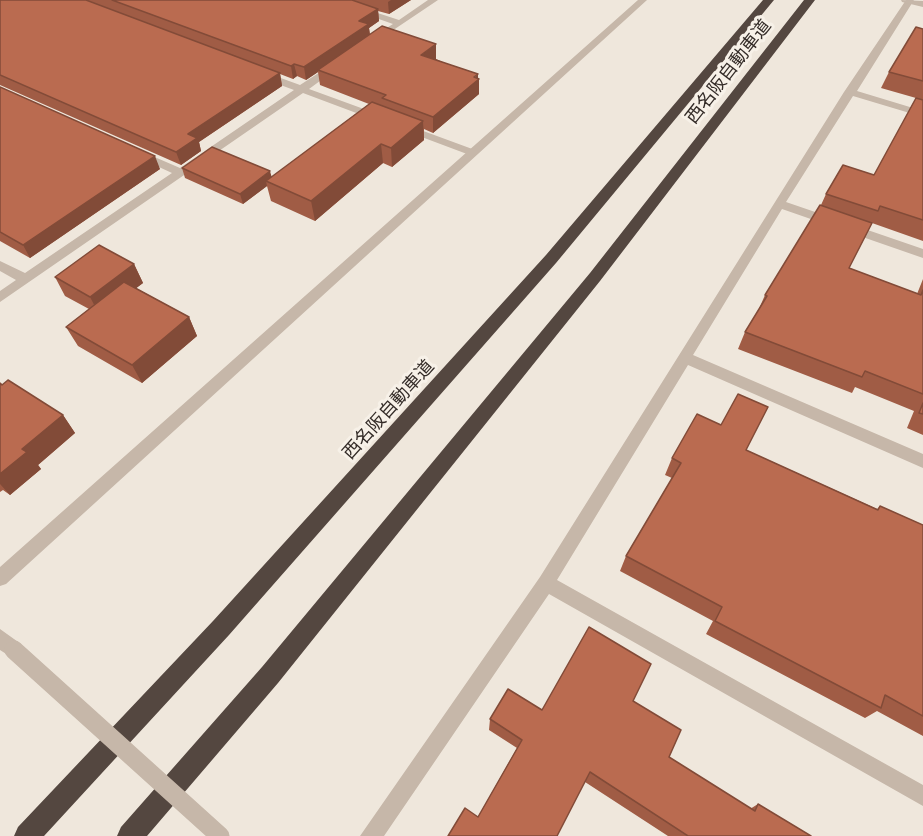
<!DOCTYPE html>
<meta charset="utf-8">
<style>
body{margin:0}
canvas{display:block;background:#efe7dc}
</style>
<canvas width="923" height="836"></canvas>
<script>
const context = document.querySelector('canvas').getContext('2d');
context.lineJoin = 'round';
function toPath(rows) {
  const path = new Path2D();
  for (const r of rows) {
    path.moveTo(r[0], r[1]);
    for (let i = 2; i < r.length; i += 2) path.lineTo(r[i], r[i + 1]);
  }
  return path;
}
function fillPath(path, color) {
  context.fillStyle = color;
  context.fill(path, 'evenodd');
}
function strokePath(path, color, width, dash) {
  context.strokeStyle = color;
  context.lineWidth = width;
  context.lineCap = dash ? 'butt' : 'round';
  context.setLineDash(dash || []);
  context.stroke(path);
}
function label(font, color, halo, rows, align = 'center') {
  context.font = font + ' Helvetica,"Noto Sans JP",sans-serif';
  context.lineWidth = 6;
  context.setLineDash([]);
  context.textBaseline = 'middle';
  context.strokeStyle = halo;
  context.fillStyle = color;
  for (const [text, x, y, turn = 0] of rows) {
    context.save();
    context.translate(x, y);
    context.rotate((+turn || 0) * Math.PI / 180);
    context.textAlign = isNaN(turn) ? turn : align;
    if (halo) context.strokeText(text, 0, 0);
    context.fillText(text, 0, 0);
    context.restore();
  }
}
fillPath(toPath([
 [325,0,338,0,399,20,428,0,438,0,374,43,369,40,371,38,393,24,325,0],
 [906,0,914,0,857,91,923,111,923,117,853,96,786,202,923,249,923,258,782,209,693,355,923,454,923,468,688,365,557,580,923,785,923,806,549,594,384,836,360,836,540,577,844,92,906,0],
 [331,65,339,67,309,89,383,116,383,120,375,120,303,93,0,302,0,291,16,280,0,271,0,261,25,273,172,173,135,156,135,152,143,152,180,168,294,90,259,77,259,73,267,73,300,85,331,65],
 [407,125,475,150,477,152,471,155,467,154,403,130,403,126,407,125],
 [0,629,21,644,23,650,21,656,14,659,0,650,0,629]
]), '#c6b7a9');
fillPath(toPath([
 [638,0,647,0,6,584,0,586,0,567,638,0],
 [901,0,923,1,923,7,902,2,901,0]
]), '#c6b7a9');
fillPath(toPath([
 [763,0,774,0,556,263,229,635,44,836,14,836,18,827,213,621,546,255,763,0],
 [804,0,815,0,600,281,278,683,147,836,117,836,121,827,262,667,590,273,804,0]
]), '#544740');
strokePath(toPath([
 [14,650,220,836]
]), '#c6b7a9', 19);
fillPath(toPath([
 [0,0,411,0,389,14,378,11,379,21,369,28,370,34,436,59,479,79,479,94,433,133,424,129,424,140,392,167,383,163,315,221,271,201,267,186,243,204,185,178,182,168,272,177,369,104,320,85,318,72,306,80,297,76,293,79,280,74,282,86,199,142,201,151,181,165,0,85],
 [923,29,923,241,872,223,849,268,917,294,923,279,923,435,907,428,914,411,855,387,852,393,738,349,745,332,758,311,765,295,821,205,826,194,874,175,916,98,881,88,889,72],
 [0,87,160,169,30,258,0,241],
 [134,264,143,283,136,288,189,317,197,336,142,383,78,346,66,327,89,309,65,296,55,277],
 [0,383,63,415,75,433,38,465,41,469,10,495,3,490,0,492],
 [746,450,877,509,880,506,923,525,923,736,877,711,865,718,706,634,713,621,620,571,626,556,672,478,665,475,672,458],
 [633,701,669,757,750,809,758,804,811,836,668,836,585,782,478,817,517,748,489,730,490,719,542,710]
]), '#a05c45');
fillPath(toPath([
 [391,0,411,0,389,14,388,2],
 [378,9,379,21,369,28,370,37,318,70,318,72,306,80,304,67,359,21],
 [436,44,436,59,422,70,421,55],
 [294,64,297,76,293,79,291,66],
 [280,73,282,86,199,142,201,151,181,165,176,152,188,134],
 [478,74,478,80,479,79,479,94,433,133,433,117],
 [423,121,424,140,392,167,391,148],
 [381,144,383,163,315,221,311,201],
 [155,156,160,169,30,258,23,245],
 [270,171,273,182,266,181,267,186,243,204,240,194],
 [134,264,143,283,100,316,90,297],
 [189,317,197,336,142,383,132,365],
 [63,415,75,433,38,465,41,469,10,495,0,484,0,474,22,449]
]), '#824b38');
const building = toPath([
 [0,0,86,0,280,73,188,134,197,138,176,152,0,75,0,0],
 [112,0,352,0,378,9,359,21,369,24,304,67,294,64,291,66,112,0],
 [382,26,436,44,421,55,478,74,474,77,479,79,433,117,382,98,386,95,318,70,382,26],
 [916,27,923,29,923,81,889,72,916,27],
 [0,87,155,156,23,245,0,232,0,87],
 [916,98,923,100,923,220,880,206,878,211,826,194,843,165,874,175,916,98],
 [372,102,423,121,391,148,381,144,311,201,266,181,372,102],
 [212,147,270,171,240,194,182,168,212,147],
 [820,205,872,223,849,268,921,295,923,290,923,394,865,371,862,377,745,332,767,296,765,295,820,205],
 [99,245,134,264,90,297,55,277,99,245],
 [124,282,189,317,132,365,66,327,124,282],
 [8,380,63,415,22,449,27,452,0,474,0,383,2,385,8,380],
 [738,394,768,407,746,450,878,510,880,506,923,525,923,716,885,695,881,708,715,621,722,607,626,556,681,463,672,458,697,414,721,425,738,394],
 [923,403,923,414,919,413,923,403],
 [589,627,651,664,633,701,681,730,669,757,755,811,758,804,811,836,688,836,590,772,557,836,448,836,465,808,478,817,522,740,490,719,508,689,542,710,589,627]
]);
fillPath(building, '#ba6b50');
strokePath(building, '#824b38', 1.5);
label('18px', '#342c28', '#f7f1e8', [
 ["西名阪自動車道",729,72,-52],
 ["西名阪自動車道",389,410,-48]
]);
</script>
